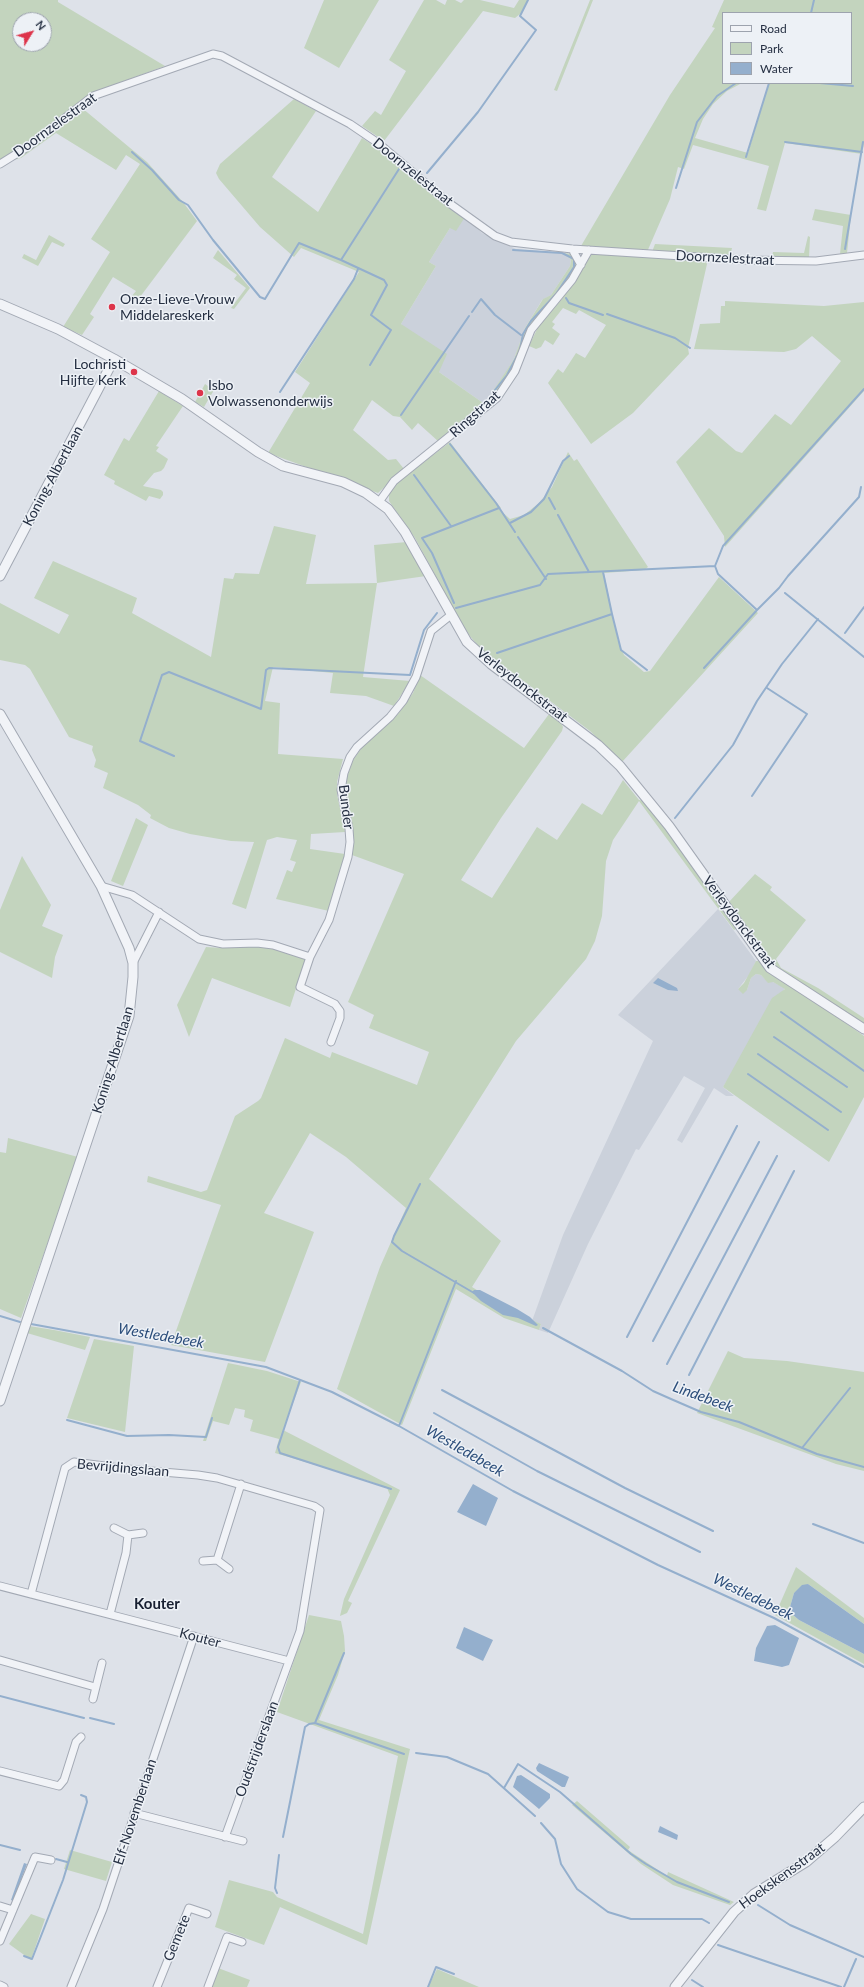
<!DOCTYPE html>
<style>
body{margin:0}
#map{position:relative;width:864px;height:1987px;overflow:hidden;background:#dee2e9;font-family:Lato,sans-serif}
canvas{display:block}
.legend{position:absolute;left:722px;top:12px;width:130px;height:72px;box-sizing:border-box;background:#edf1f6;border:1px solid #9da3ae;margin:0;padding:5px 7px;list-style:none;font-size:12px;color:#252f42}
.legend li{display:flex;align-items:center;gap:8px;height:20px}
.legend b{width:20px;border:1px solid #9da3ae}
.north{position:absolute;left:12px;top:12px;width:40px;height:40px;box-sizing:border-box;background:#edf1f6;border:1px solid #9da3ae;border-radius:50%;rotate:53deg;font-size:11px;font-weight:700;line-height:16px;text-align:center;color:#252f42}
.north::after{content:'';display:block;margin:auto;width:14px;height:18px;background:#dd344a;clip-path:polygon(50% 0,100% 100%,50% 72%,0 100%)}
</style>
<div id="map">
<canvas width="864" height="1987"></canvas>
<ul class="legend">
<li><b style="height:5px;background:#f1f3f7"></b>Road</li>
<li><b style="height:11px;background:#c3d4be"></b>Park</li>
<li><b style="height:11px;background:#94afcd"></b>Water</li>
</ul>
<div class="north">N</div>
</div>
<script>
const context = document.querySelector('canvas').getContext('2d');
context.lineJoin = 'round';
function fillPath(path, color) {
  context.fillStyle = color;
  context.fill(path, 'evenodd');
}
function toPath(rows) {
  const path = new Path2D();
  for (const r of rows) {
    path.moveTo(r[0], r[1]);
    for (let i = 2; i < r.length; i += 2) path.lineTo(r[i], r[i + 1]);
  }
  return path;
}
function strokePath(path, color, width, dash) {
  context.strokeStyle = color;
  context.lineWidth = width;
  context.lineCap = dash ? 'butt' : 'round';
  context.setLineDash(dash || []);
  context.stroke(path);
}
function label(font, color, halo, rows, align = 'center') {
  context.font = font + ' Lato,sans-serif';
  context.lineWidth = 3;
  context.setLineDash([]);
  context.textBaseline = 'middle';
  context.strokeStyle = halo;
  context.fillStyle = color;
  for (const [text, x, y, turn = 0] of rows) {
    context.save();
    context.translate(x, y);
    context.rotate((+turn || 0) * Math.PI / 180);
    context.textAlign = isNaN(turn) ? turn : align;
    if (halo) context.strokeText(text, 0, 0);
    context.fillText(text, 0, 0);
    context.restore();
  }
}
fillPath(toPath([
 [465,217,482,233,516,249,564,253,571,260,570,266,551,295,542,300,525,328,514,359,494,390,498,393,486,405,439,372,401,324,436,266,429,262,450,228],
 [718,909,756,961,749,975,738,989,747,990,751,978,756,974,761,975,768,982,773,982,785,988,723,1087,734,1096,726,1096,714,1088,682,1143,677,1140,705,1088,684,1076,639,1150,636,1149,588,1244,548,1333,539,1330,541,1324,532,1321,563,1235,653,1041,618,1015]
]), '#cbd1db');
fillPath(toPath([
 [0,0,58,0,58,2,165,66,94,92,55,123,0,161],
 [20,20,44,20,44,44,20,44],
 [324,0,379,0,339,68,304,48],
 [424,0,436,0,445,5,447,0,455,0,461,3,464,0,480,0,514,8,519,0,528,0,520,14,515,18,483,11,384,141,362,126,375,111,381,115,406,71,389,60],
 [590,0,593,0,557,91,554,90],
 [724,0,864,0,864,144,862,154,785,143,766,211,757,209,769,166,693,145,684,169,678,167,670,199,647,252,581,246,670,95,715,28,712,27],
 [723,13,851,13,851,83,769,83,748,153,695,138,703,119,713,104,727,91,742,83,723,83],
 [294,99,316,111,272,177,318,212,362,138,402,164,465,217,456,231,450,228,429,262,436,266,401,324,447,354,439,372,486,405,439,442,418,423,412,430,400,417,393,416,372,400,353,430,388,460,396,459,404,469,378,493,268,453,310,383,295,372,359,272,301,248,294,257,260,227,219,179,216,173,220,164],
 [82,108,147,162,183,202,197,221,137,301,131,297,136,291,113,277,90,314,94,317,82,335,63,327,110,252,91,239,140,164,126,155,116,170,56,133,21,158,13,160],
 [815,209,851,215,847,253,840,254,843,226,812,220],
 [49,235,65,244,63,247,52,242,38,266,22,258,24,254,36,260],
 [808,236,810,237,809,258,772,258,773,252,804,253],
 [655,244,732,248,730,256,652,252],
 [218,250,250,288,234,309,231,308,246,288,234,279,237,275,213,258],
 [564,253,571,254,577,264,573,275,537,317,517,362,498,393,493,391,514,359,525,328,543,299,551,295,570,266,571,260],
 [592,254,705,261,707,264,688,348,689,354,633,413,591,444,548,383,558,369,563,373,576,353,585,358,606,325,579,310,576,314,563,308,552,322,555,324,552,328,560,334,553,345,545,340,541,347,536,349,529,346,538,327,562,299],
 [725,301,824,306,864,302,864,391,725,547,724,536,676,462,709,428,736,451,742,453,775,414,791,425,841,361,812,336,796,349,784,352,694,349,700,324,720,323,721,306,725,306],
 [205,384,214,390,204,407,195,402],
 [159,391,183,406,156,446,159,447,156,451,168,459,164,468,161,471,154,473,143,486,161,490,163,492,163,495,160,499,149,496,146,501,114,484,115,481,104,475,124,438,129,441],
 [450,442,501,508,499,509,510,519,524,515,539,503,552,487,568,452,574,461,577,459,648,567,644,570,604,573,618,641,624,655,644,672,650,671,719,577,758,613,622,762,590,731,481,649,469,635,458,617,415,538,389,501,389,493,397,483],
 [274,526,316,535,306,584,377,583,374,545,407,542,426,576,377,583,363,677,410,681,394,706,366,696,330,693,333,673,273,667,265,701,280,703,278,754,343,759,337,782,337,794,345,832,311,834,310,849,345,854,329,911,276,899,287,870,292,872,296,862,290,860,297,840,277,837,267,840,246,909,232,904,254,842,231,841,190,834,169,828,150,818,151,815,138,805,103,788,108,773,94,767,96,760,92,750,93,746,69,737,30,669,25,665,0,660,0,603,59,634,69,615,34,598,53,561,137,598,132,613,211,657,224,578,233,579,235,573,259,574],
 [420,675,524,748,549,714,561,723,563,727,562,731,501,818,461,880,492,898,537,827,557,840,582,803,602,815,623,780,639,800,646,801,738,928,734,930,639,801,613,840,606,861,602,916,595,941,586,959,516,1041,429,1179,501,1241,472,1287,513,1312,541,1324,539,1330,504,1318,456,1289,402,1425,337,1389,380,1267,406,1208,346,1157,310,1133,264,1213,314,1232,265,1362,171,1345,221,1205,147,1182,148,1176,201,1192,207,1190,235,1116,258,1101,261,1098,285,1038,330,1058,332,1052,417,1085,429,1052,369,1028,374,1015,348,1002,404,874,352,855,353,832,345,795,345,783,353,760,363,746,398,714,413,693],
 [136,818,148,825,123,886,111,881],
 [22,856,51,905,42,926,63,935,55,957,52,978,0,952,0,910],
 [755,874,772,887,770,890,806,920,776,959,781,968,818,988,864,1018,864,1026,773,967,728,903],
 [262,945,306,958,290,1007,212,978,189,1037,177,1005,206,947,222,948],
 [756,961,758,961,864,1036,864,1097,829,1162,723,1087,772,998,785,989,773,982,768,983,761,975,756,974,751,978,747,990,743,994,738,989,744,983],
 [8,1138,78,1157,21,1318,0,1309,0,1152,6,1153],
 [29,1326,54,1330,90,1337,85,1350,27,1333],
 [94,1339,134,1346,125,1432,67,1418],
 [728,1351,744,1358,787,1361,864,1372,864,1471,836,1464,697,1413],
 [228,1363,267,1371,301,1382,283,1430,400,1490,348,1601,352,1603,347,1613,340,1616,344,1599,390,1495,387,1488,372,1482,275,1453,279,1439,250,1431,253,1420,244,1417,245,1410,235,1408,229,1425,213,1421,206,1441,203,1441],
 [796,1567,864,1618,864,1624,808,1584,794,1593,790,1607,793,1615,799,1620,864,1654,864,1664,775,1615],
 [309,1615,341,1621,344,1636,345,1651,338,1675,319,1720,410,1749,367,1945,280,1907,264,1945,215,1927,229,1880,273,1892,277,1897,363,1934,398,1756,277,1712],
 [577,1801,630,1847,628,1850,667,1876,668,1872,734,1902,730,1905,673,1885,641,1864,572,1805],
 [70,1850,112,1862,106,1881,64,1869],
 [31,1914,45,1919,31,1960,9,1944],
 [218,1968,250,1980,247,1987,211,1987],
 [437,1969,479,1987,428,1987]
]), '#c3d4be');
fillPath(toPath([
 [658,978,677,988,678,991,668,990,653,983],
 [474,1290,480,1290,517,1309,530,1317,538,1325,536,1326,518,1318,503,1315,481,1301,472,1292],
 [473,1484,498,1498,486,1526,457,1512],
 [808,1584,864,1624,864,1654,799,1620,793,1615,790,1607,794,1593,802,1585],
 [775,1625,799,1638,789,1665,782,1667,754,1661,756,1648,767,1626],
 [464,1627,493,1640,483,1661,456,1648],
 [539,1763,569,1777,565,1787,562,1787,537,1771,536,1768],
 [521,1775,550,1794,550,1798,539,1809,513,1787,517,1776],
 [660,1826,678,1835,677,1840,658,1832],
 [24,1863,27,1864,13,1901,11,1900]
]), '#94afcd');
strokePath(toPath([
 [811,13,814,0],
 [820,83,853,86],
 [785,142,862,152],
 [132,152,152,170,179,200,188,205,213,240,260,297,265,299,299,243,341,260,399,169],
 [746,157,769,83],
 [427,173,478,112,536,30,520,16,528,0],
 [676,188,697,122,717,96,736,83],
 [845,249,863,142],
 [513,250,562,253,574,259,574,267,556,294,531,321,523,334,520,350],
 [341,260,384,280,387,285,371,315,391,330,370,365],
 [566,298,569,303,603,315],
 [472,312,481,299,495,315,521,335],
 [607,314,675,338,690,348],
 [495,390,507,375,517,356],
 [280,392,354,279,358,269],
 [401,415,469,316],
 [450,444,496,503,515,532],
 [414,475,451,526],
 [549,498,555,509],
 [558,515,589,572],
 [510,523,531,512,544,499,563,461,569,456],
 [518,537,546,579],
 [715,566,718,574,757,610,779,588,788,576,859,497,861,487],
 [785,593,864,657],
 [454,603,432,553,422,538,499,508],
 [456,608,540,585,548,574,715,566,723,546,864,389],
 [612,614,621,650,647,670],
 [845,633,864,607],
 [497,653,612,614,603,572],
 [704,668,757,610],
 [174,756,140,741,162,675,169,672,261,709,266,670,269,668,410,675,424,630,437,613],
 [752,796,807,714,767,688],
 [675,818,733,745,757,701,782,664,818,619],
 [781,1012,864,1071],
 [774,1037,847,1087],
 [758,1054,841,1112],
 [748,1074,828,1130],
 [420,1184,394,1236,392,1242,402,1251,474,1293],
 [0,1316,20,1322],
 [31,1324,266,1367,332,1392,399,1426,513,1491,658,1565,774,1618,864,1667],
 [543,1328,622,1371,653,1391,671,1399,701,1412,739,1422,817,1454,864,1467],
 [627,1337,737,1126],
 [653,1341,759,1142],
 [667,1364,777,1156],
 [689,1375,794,1171],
 [300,1380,278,1447,280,1453,391,1489],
 [442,1390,625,1488,713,1531],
 [434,1413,537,1471,700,1552],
 [67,1420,127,1436,169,1435,206,1437,212,1418],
 [399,1426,456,1281],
 [802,1448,850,1388],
 [813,1524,864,1543],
 [344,1653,315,1723,404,1754],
 [0,1696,84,1718],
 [90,1718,114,1724],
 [416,1753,447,1757,488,1774,535,1816],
 [504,1788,518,1764,560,1792,631,1854,646,1864,677,1882,729,1902],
 [541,1823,555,1839,561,1864,577,1889,608,1912,631,1919,702,1919,709,1923],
 [283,1837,305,1727,309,1724,315,1723],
 [0,1845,20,1850],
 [56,1859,67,1862],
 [277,1893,275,1888,279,1855],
 [758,1905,790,1925,864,1957],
 [718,1945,841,1987],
 [24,1956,32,1959,63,1880,87,1802,86,1797,81,1795],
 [692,1980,703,1987],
 [428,1987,436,1967,454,1974],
 [844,1987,856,1959]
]), '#94afcd', 2);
const minor = toPath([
 [0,164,29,146,93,96,213,54,222,56,350,124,378,143,449,203,495,236,511,242,572,249,745,260,816,261,864,255],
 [572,249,581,265],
 [379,502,394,481,497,398,515,371,531,330,572,280,589,250],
 [101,886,132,895,199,939,223,944,257,943,273,945,310,957],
 [133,963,159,912],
 [331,1042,340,1018,340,1011,335,1004,300,987,310,957,329,920,348,857,350,842,349,829,341,790,344,773,350,757,357,747,390,717,403,701,416,677,431,631,451,615],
 [114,1528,128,1535,143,1533],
 [217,1560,241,1484],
 [203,1561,217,1560,229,1569],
 [0,1586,289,1661],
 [31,1594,65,1468,74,1462,127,1469,198,1475,217,1478,314,1506,320,1510,300,1631,225,1837],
 [110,1614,126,1553,128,1535],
 [0,1660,95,1687],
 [93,1699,102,1663],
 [0,1771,59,1786,64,1780,76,1742,81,1737],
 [134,1813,243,1841],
 [0,1906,13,1910],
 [0,1941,35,1857,51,1860],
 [0,1985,4,1987],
 [71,1987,103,1909,194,1636],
 [157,1987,189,1908,207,1914],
 [208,1987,227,1937,242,1942]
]);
const tertiary = toPath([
 [0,304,58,329,114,359,182,399,258,452,283,466,343,482,366,493,388,509,405,532,467,642,491,664,598,745,620,766,669,826,770,968,864,1029],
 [0,576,114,359],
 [0,714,101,886,129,948,133,963,133,977,129,1016,0,1401],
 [675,1987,734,1912,754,1894,806,1862,835,1837,864,1807]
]);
strokePath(minor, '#a3a9b4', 9);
strokePath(tertiary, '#a3a9b4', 11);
strokePath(minor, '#f1f3f7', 7);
strokePath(tertiary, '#f1f3f7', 9);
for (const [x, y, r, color] of [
 [112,307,4,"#dd344a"],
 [134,372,4,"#dd344a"],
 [200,393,4,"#dd344a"]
]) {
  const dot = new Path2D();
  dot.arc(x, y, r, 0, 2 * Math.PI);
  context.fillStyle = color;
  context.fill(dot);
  strokePath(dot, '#edf1f6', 1.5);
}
label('14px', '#252f42', '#edf1f6', [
 ["Doornzelestraat",55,125,-36],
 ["Doornzelestraat",413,172,39],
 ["Doornzelestraat",725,258,3],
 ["Ringstraat",475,414,-42],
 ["Koning-Albertlaan",53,476,-62],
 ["Verleydonckstraat",522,685,38],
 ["Bunder",346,807,83],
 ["Verleydonckstraat",739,922,53],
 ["Koning-Albertlaan",113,1060,-73],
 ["Bevrijdingslaan",123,1468,5],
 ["Kouter",200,1638,15],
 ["Oudstrijderslaan",257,1749,-70],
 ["Elf-Novemberlaan",135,1812,-72],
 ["Hoekskensstraat",782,1876,-36],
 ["Gemete",177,1938,-68]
]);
label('14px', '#252f42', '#edf1f6', [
 ["Onze-Lieve-Vrouw",120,299],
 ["Middelareskerk",120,315],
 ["Lochristi",126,364,"right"],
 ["Hijfte Kerk",126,380,"right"],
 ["Isbo",208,385],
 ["Volwassenonderwijs",208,401]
], 'left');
label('italic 15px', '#2b4d7a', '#edf1f6', [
 ["Westledebeek",161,1336,10],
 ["Lindebeek",703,1397,20],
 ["Westledebeek",465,1451,30],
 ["Westledebeek",753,1597,26]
]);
label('bold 15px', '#182032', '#edf1f6', [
 ["Kouter",157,1604]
]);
</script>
